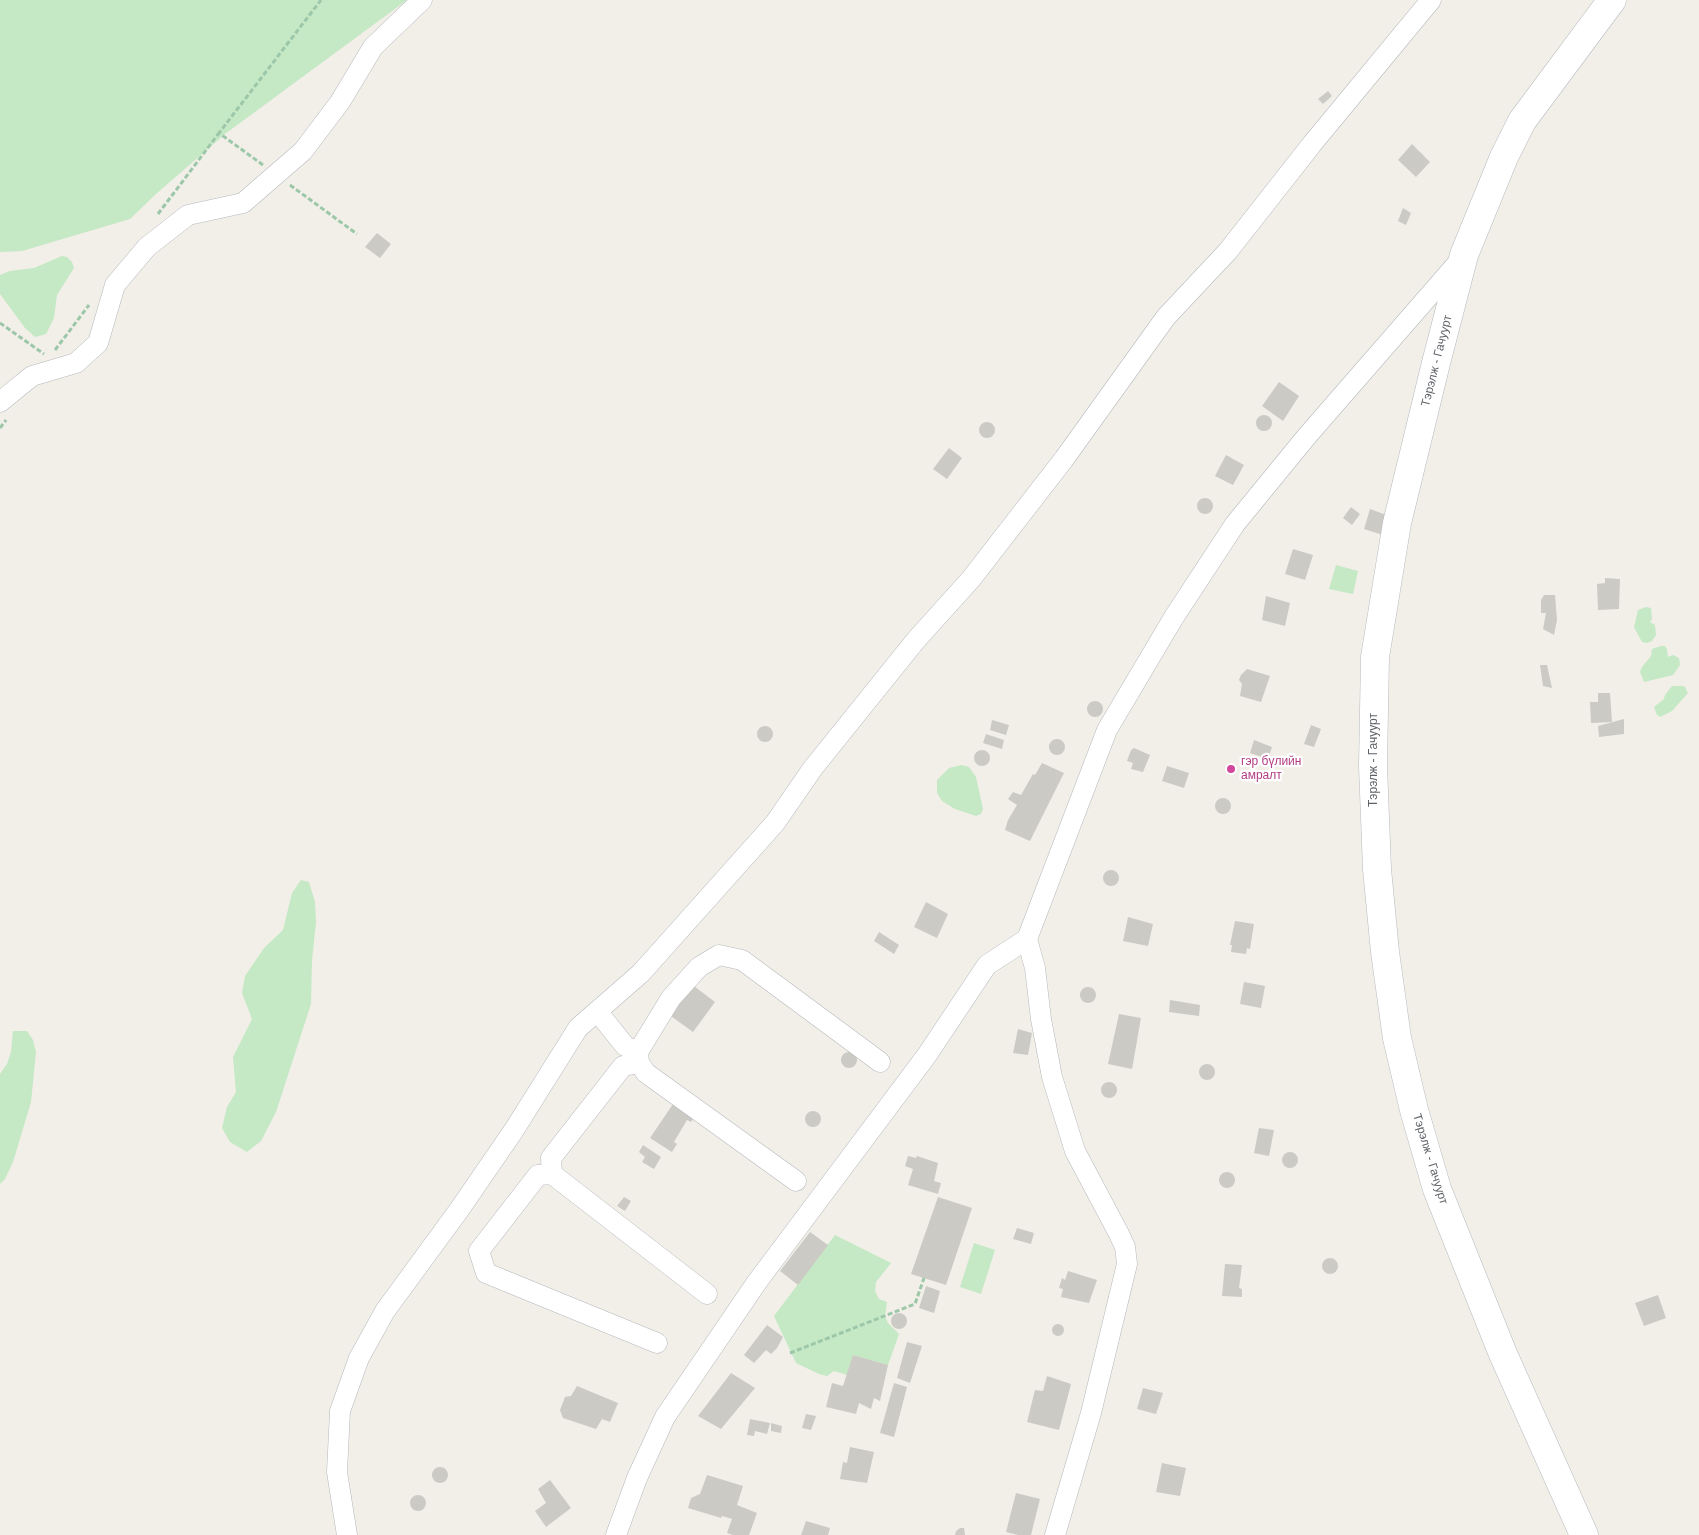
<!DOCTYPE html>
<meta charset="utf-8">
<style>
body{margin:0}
canvas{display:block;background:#f1efe8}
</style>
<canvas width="1699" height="1535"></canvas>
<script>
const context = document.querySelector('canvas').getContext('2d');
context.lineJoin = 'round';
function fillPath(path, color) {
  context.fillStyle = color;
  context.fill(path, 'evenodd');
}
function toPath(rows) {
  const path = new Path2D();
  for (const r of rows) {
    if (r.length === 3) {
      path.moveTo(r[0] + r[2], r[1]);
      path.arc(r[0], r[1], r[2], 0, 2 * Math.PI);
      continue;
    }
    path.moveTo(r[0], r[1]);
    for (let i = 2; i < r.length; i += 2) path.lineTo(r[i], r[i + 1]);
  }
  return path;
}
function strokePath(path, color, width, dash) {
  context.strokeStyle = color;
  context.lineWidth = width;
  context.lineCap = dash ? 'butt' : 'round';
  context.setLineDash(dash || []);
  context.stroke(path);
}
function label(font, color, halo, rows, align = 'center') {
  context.font = font + ' Arial,sans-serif';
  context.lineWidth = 4.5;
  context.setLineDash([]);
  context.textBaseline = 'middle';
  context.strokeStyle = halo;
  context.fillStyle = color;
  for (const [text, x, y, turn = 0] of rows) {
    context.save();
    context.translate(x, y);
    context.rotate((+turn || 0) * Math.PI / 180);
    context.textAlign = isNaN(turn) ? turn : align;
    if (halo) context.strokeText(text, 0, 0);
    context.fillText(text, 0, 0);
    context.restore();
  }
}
fillPath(toPath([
 [0,0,407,0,225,134,156,194,130,219,22,251,0,252],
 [62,256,67,257,72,262,74,268,57,295,54,318,46,334,35,337,25,328,0,294,0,275,10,271,34,268],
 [1336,565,1358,571,1353,594,1329,589],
 [1646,607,1651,608,1652,619,1650,622,1655,625,1656,635,1652,641,1647,643,1642,642,1634,627,1638,610],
 [1661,646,1665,646,1667,649,1668,657,1673,655,1679,658,1680,665,1673,675,1644,682,1640,672,1642,667,1651,656,1652,649],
 [1672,686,1683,686,1685,687,1688,693,1672,711,1660,717,1657,715,1654,707,1664,699,1665,695],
 [961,765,969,767,976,777,983,809,981,814,976,816,955,809,942,801,937,793,937,780,949,768],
 [301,880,309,882,315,902,316,922,312,960,311,1004,276,1112,261,1141,247,1152,230,1142,222,1128,227,1107,236,1092,233,1057,252,1019,242,993,245,976,264,948,283,930,292,893],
 [13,1031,27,1031,33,1040,36,1052,31,1102,13,1162,5,1179,0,1184,0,1074,7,1064,11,1052],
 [835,1235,891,1263,876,1282,875,1291,879,1299,887,1302,885,1316,888,1323,899,1334,888,1365,853,1355,847,1375,834,1371,827,1376,819,1374,796,1363,774,1316],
 [974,1243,995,1250,981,1294,960,1287]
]), '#c5e8c5');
fillPath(toPath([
 [1328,91,1332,96,1323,104,1318,99],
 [1412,144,1430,162,1416,177,1398,160],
 [1403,208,1411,213,1406,225,1398,221],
 [377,233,391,244,380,258,365,247],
 [1279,382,1299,396,1283,421,1262,406],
 [1264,423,8],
 [987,430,8],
 [949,448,962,458,947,479,933,469],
 [1226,455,1244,465,1233,485,1215,476],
 [1205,506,8],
 [1351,507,1360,514,1352,525,1343,518],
 [1370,509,1389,516,1383,535,1364,529],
 [1293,549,1313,555,1305,580,1285,574],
 [1605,578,1620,579,1619,609,1598,610,1597,584,1605,583],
 [1544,595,1555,595,1557,620,1554,635,1543,629,1546,613,1541,613,1541,600],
 [1266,596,1290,603,1285,626,1262,620],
 [1540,665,1547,665,1552,688,1543,686],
 [1247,669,1270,676,1261,702,1240,696,1242,684,1239,680,1241,675],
 [1598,693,1610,693,1612,722,1591,723,1590,702,1598,702],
 [1095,709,8],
 [1624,719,1624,734,1599,737,1598,726],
 [992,720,1009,725,1006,735,990,730],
 [1311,725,1321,729,1314,747,1304,744],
 [765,734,8],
 [986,734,1004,740,1002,749,983,743],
 [1057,747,8],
 [1254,740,1272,747,1268,759,1250,753],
 [1134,748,1150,755,1143,772,1131,769,1133,763,1127,761,1131,750],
 [982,758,8],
 [1042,763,1064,773,1030,841,1005,830,1008,820,1017,805,1008,799,1013,792,1021,795,1033,774,1035,775],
 [1167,766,1189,773,1184,788,1162,781],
 [1223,806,8],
 [1111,878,8],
 [926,902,948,914,937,938,914,927],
 [1128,917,1153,924,1148,946,1123,941],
 [1235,921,1254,924,1250,949,1247,948,1246,954,1231,952,1232,945,1230,945],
 [879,932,899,945,894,954,874,941],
 [1244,982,1265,986,1261,1008,1240,1004],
 [690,983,715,1002,693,1032,668,1014],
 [1088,995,8],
 [1170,1000,1200,1005,1199,1016,1169,1012],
 [1119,1014,1141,1018,1132,1069,1108,1064],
 [1018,1029,1032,1033,1028,1055,1013,1053],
 [849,1060,8],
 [1207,1072,8],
 [1109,1090,8],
 [675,1101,696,1115,691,1122,687,1120,674,1142,677,1144,672,1152,650,1138],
 [813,1119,8],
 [1259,1128,1274,1130,1269,1156,1254,1153],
 [643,1145,661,1157,654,1169,642,1162,645,1157,639,1152],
 [1290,1160,8],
 [908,1156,916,1158,917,1156,938,1163,934,1181,941,1183,938,1194,908,1185,913,1169,905,1166],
 [1227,1180,8],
 [624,1197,631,1201,625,1211,617,1206],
 [938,1197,972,1208,946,1285,911,1274],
 [1017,1228,1034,1233,1031,1244,1013,1239],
 [810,1232,828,1245,798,1285,780,1271],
 [1330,1266,8],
 [1225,1264,1242,1265,1239,1288,1242,1289,1242,1297,1222,1296],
 [1068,1271,1097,1280,1089,1303,1061,1297,1063,1289,1059,1288,1062,1278,1065,1280],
 [926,1286,940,1291,934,1313,919,1308],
 [1658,1295,1666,1318,1644,1326,1635,1303],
 [899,1321,8],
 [1058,1330,6],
 [767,1325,783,1337,777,1348,771,1354,766,1350,754,1363,744,1355],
 [907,1342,922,1346,910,1383,897,1378],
 [853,1355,888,1365,880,1401,874,1398,871,1409,859,1403,856,1414,826,1407,832,1383,843,1386],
 [731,1373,755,1388,721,1429,698,1416],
 [1047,1376,1071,1384,1059,1430,1027,1422,1035,1390,1043,1391],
 [894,1383,907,1387,894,1437,880,1433],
 [577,1386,618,1403,610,1422,602,1419,596,1429,563,1418,560,1410,565,1397,571,1396],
 [1143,1388,1163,1393,1156,1414,1137,1409],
 [806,1414,816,1416,811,1430,802,1428],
 [750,1419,770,1423,767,1434,755,1431,754,1436,747,1435],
 [771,1423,782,1426,781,1433,771,1431],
 [850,1447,874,1452,867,1483,840,1479,843,1462,847,1463],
 [1162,1463,1186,1468,1180,1496,1156,1492],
 [440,1475,8],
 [707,1475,743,1486,737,1505,757,1513,749,1535,733,1535,727,1533,732,1519,722,1516,721,1518,688,1508,691,1498,700,1494],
 [550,1480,571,1508,546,1527,535,1511,546,1503,538,1489],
 [1016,1493,1040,1499,1031,1535,1018,1535,1006,1532],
 [418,1503,8],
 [806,1521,830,1528,828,1535,801,1535],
 [960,1528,964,1528,965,1535,955,1535,956,1531]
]), '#cccac5');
const street = toPath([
 [0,402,32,376,76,363,98,343,115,285,147,247,188,215,243,203,303,151,340,102,373,47,422,0],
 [1027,939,1035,968,1041,1019,1052,1077,1075,1151,1119,1234,1125,1247,1127,1264,1091,1413,1055,1535],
 [597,1011,625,1046,638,1052],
 [639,1063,623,1066,551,1158,552,1174,707,1294],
 [552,1174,538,1175,479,1251,486,1273,657,1343],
 [796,1181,646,1073,639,1063,638,1052,671,998,699,967,719,955,742,960,880,1062],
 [347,1535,337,1472,340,1411,359,1358,385,1311,459,1210,514,1130,578,1028,641,973,775,823,813,768,916,640,971,579,1064,459,1166,317,1228,251,1312,144,1431,0],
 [616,1535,637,1478,665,1417,757,1282,927,1055,987,965,1027,939,1107,730,1174,617,1235,524,1307,436,1462,258]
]);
const secondary = toPath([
 [1584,1535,1503,1354,1437,1189,1414,1110,1397,1038,1385,952,1377,869,1373,766,1375,657,1397,523,1436,363,1464,255,1504,157,1522,121,1612,0]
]);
strokePath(street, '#b5b8bc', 21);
strokePath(secondary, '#b6babf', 29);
strokePath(toPath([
 [263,165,219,133,321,0],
 [290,185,357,234],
 [158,214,219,133],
 [0,323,44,354],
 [55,350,89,305],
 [0,428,6,420],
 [790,1353,915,1304,924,1278]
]), '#9cc7a9', 3, [5, 2.5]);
strokePath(street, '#fff', 20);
strokePath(secondary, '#fff', 28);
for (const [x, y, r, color] of [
 [1231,769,5,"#d1479c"]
]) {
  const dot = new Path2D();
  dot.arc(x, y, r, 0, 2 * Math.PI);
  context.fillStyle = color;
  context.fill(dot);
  strokePath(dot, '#fff', 2);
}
label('12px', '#5f6368', '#fff', [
 ["Тэрэлж - Гачуурт",1437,361,-76],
 ["Тэрэлж - Гачуурт",1374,760,-90],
 ["Тэрэлж - Гачуурт",1430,1159,73]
]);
label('12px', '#b23c85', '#fff', [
 ["гэр бүлийн",1241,762],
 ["амралт",1241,776]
], 'left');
</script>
